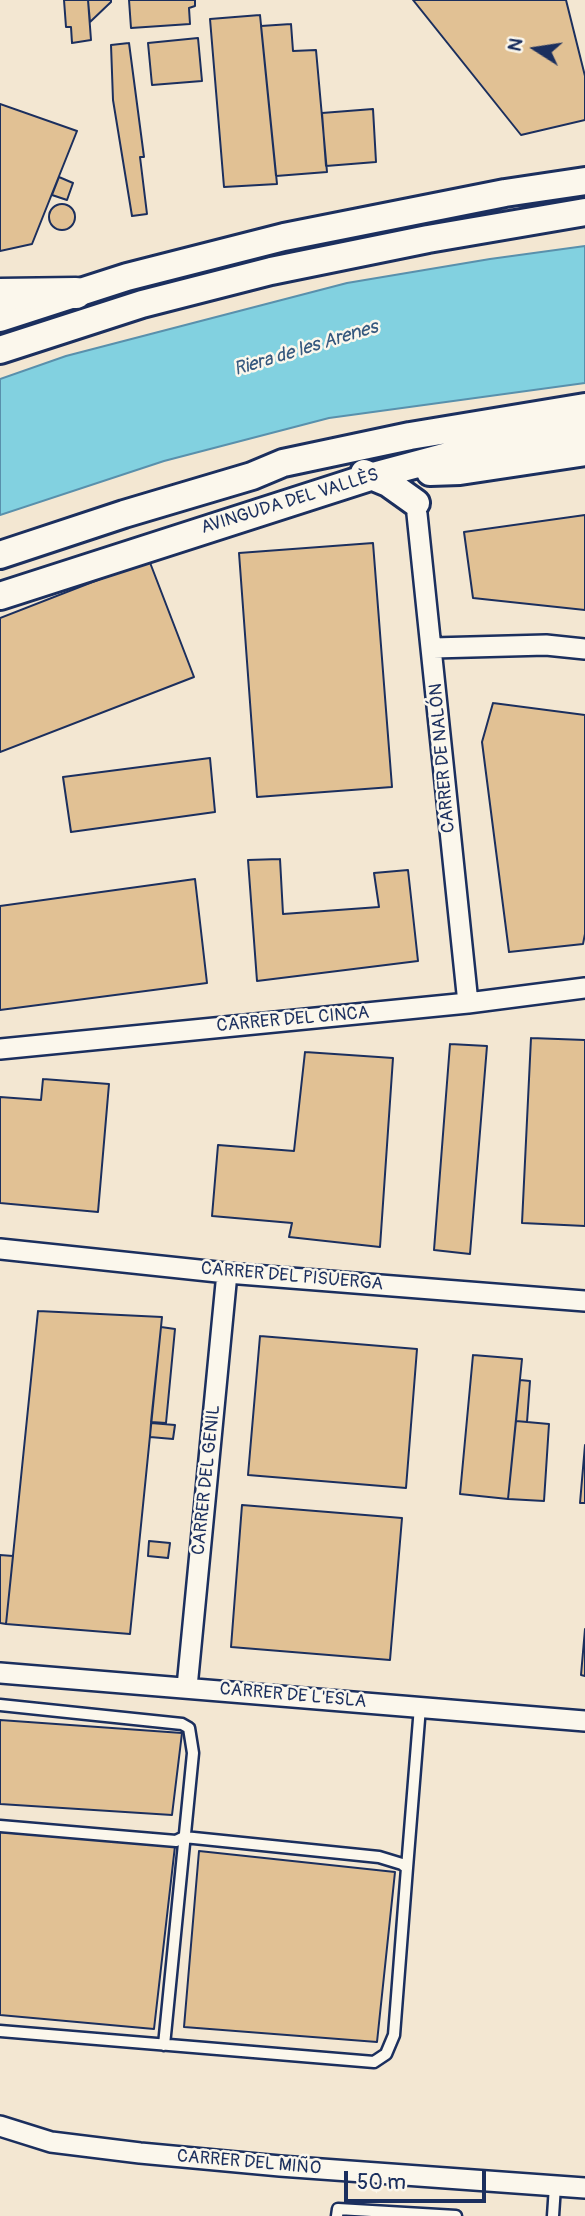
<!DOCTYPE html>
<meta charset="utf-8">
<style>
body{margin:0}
#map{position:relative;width:585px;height:2216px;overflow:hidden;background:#f3e7d2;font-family:Pangolin,sans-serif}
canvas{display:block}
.north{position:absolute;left:501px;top:14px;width:70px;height:70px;-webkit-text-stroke:5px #fbf7ec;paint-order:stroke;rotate:282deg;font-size:19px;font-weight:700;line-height:28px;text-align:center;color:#1b2f5e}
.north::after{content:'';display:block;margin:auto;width:24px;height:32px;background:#1b2f5e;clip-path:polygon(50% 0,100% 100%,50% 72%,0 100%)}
.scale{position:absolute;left:344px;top:2171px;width:142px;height:32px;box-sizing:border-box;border:4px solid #1b2f5e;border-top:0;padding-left:9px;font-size:21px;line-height:24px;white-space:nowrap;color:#1b2f5e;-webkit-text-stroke:5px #fbf7ec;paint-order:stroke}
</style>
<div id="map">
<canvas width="585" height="2216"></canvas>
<div class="north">N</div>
<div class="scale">50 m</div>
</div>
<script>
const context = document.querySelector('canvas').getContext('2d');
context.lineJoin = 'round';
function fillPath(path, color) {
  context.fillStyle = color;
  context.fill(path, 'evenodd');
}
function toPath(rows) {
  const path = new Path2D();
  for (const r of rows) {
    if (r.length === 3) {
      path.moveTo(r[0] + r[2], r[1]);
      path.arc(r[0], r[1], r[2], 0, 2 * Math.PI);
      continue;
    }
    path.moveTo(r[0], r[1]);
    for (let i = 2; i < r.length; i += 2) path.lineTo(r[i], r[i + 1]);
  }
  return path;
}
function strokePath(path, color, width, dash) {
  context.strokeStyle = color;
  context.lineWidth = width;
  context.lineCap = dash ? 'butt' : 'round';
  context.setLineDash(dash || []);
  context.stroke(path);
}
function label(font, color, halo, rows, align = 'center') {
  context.font = font + ' Pangolin,sans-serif';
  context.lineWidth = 5;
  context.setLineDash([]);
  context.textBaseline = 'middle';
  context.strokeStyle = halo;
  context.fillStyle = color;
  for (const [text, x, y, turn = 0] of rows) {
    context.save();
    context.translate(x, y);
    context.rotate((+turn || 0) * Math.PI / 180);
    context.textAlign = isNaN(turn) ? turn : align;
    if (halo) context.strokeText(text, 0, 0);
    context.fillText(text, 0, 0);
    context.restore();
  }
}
const water = toPath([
 [585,246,585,383,329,418,164,461,0,515,0,379,66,356,347,283,490,259,585,246]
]);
fillPath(water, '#82d1e0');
strokePath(water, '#5990ac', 2);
const building = toPath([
 [64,0,88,0,91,40,72,43,71,27,66,27,64,0],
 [88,0,111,0,111,2,90,22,88,0],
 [129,0,195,0,195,6,189,8,190,24,131,28,129,0],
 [413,0,566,0,585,76,585,120,521,135,413,0],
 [260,15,277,184,224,187,210,19,260,15],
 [291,24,293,51,316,50,327,172,276,176,261,26,291,24],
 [198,38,202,81,152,85,148,43,198,38],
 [129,43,144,157,140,157,147,214,132,216,113,100,111,45,129,43],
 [0,104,77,131,32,244,0,251,0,104],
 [373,109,376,162,326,166,322,113,373,109],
 [59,177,73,183,67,200,52,195,59,177],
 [62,217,13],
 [585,515,585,610,473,598,464,532,585,515],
 [373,543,392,787,257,797,239,553,373,543],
 [149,560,194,677,0,752,0,618,149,560],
 [493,703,585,715,585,934,583,944,509,952,482,742,493,703],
 [210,758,215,812,71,832,63,777,210,758],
 [280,859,283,914,379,907,374,873,408,870,418,961,257,981,248,860,280,859],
 [195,879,207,983,0,1010,0,906,195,879],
 [531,1038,585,1040,585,1226,522,1223,531,1038],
 [450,1044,487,1046,470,1254,434,1250,450,1044],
 [305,1052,393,1058,380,1247,289,1237,292,1223,212,1216,218,1145,294,1151,305,1052],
 [43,1079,109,1084,98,1212,0,1203,0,1097,41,1100,43,1079],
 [38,1311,162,1317,130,1634,6,1624,38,1311],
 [161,1327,175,1329,166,1423,151,1422,161,1327],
 [260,1336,417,1349,406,1488,248,1475,260,1336],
 [473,1355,522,1359,508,1499,460,1494,473,1355],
 [520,1380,530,1381,527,1422,516,1421,520,1380],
 [516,1421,549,1424,544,1501,508,1499,516,1421],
 [151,1423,175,1425,173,1439,150,1437,151,1423],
 [585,1445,585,1503,580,1503,585,1445],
 [242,1505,402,1518,390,1660,231,1647,242,1505],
 [149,1541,170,1543,168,1558,148,1556,149,1541],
 [0,1555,13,1556,6,1624,0,1623,0,1555],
 [585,1629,585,1676,581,1675,585,1629],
 [0,1720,182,1733,172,1815,0,1804,0,1720],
 [0,1832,175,1846,154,2029,0,2015,0,1832],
 [199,1851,395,1872,377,2042,184,2027,199,1851]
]);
fillPath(building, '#e1c194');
strokePath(building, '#1b2f5e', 2);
const service = toPath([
 [0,1705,182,1724,189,1728,193,1753,164,2045],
 [0,1826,176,1841,184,1837,379,1857,402,1864,407,1868,394,2035,386,2054,374,2062,0,2031],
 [407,1868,420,1707],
 [337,2216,338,2209,456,2216],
 [553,2216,555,2186]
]);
const minor = toPath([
 [417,514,468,1003],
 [433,648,546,645,585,649],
 [0,1049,468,1003,585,988],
 [0,1249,227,1273,585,1301],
 [0,1673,585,1721],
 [187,1687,227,1273],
 [0,2126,51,2142,140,2153,280,2166,585,2188]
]);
const secondary = toPath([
 [0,318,127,277,284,237,505,193,585,181],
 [0,350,142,304,271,271,428,239,585,212],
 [430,472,460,471,585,452],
 [364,473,388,483,416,503],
 [0,555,124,514,252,476,283,463,410,436,585,407],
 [0,596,373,476,481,447,585,431]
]);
const primary = toPath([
 [0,294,76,293]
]);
strokePath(service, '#1b2f5e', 15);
strokePath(minor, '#1b2f5e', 24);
strokePath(secondary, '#1b2f5e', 32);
strokePath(primary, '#1b2f5e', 35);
strokePath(service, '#fbf7ec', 10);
strokePath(minor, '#fbf7ec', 19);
strokePath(secondary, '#fbf7ec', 26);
strokePath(primary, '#fbf7ec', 30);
label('18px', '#1b2f5e', '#fbf7ec', [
 ["AVINGUDA DEL VALLÈS",290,502,-17],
 ["CARRER DE NALÓN",443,758,-95],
 ["CARRER DEL CINCA",293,1020,-5],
 ["CARRER DEL PISUERGA",292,1277,5],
 ["CARRER DEL GENIL",207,1480,-84],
 ["CARRER DE L'ESLA",293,1696,5],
 ["CARRER DEL MIÑO",249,2163,5]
]);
label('italic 19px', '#35587e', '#fbf7ec', [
 ["Riera de les Arenes",306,349,-17]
]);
</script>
